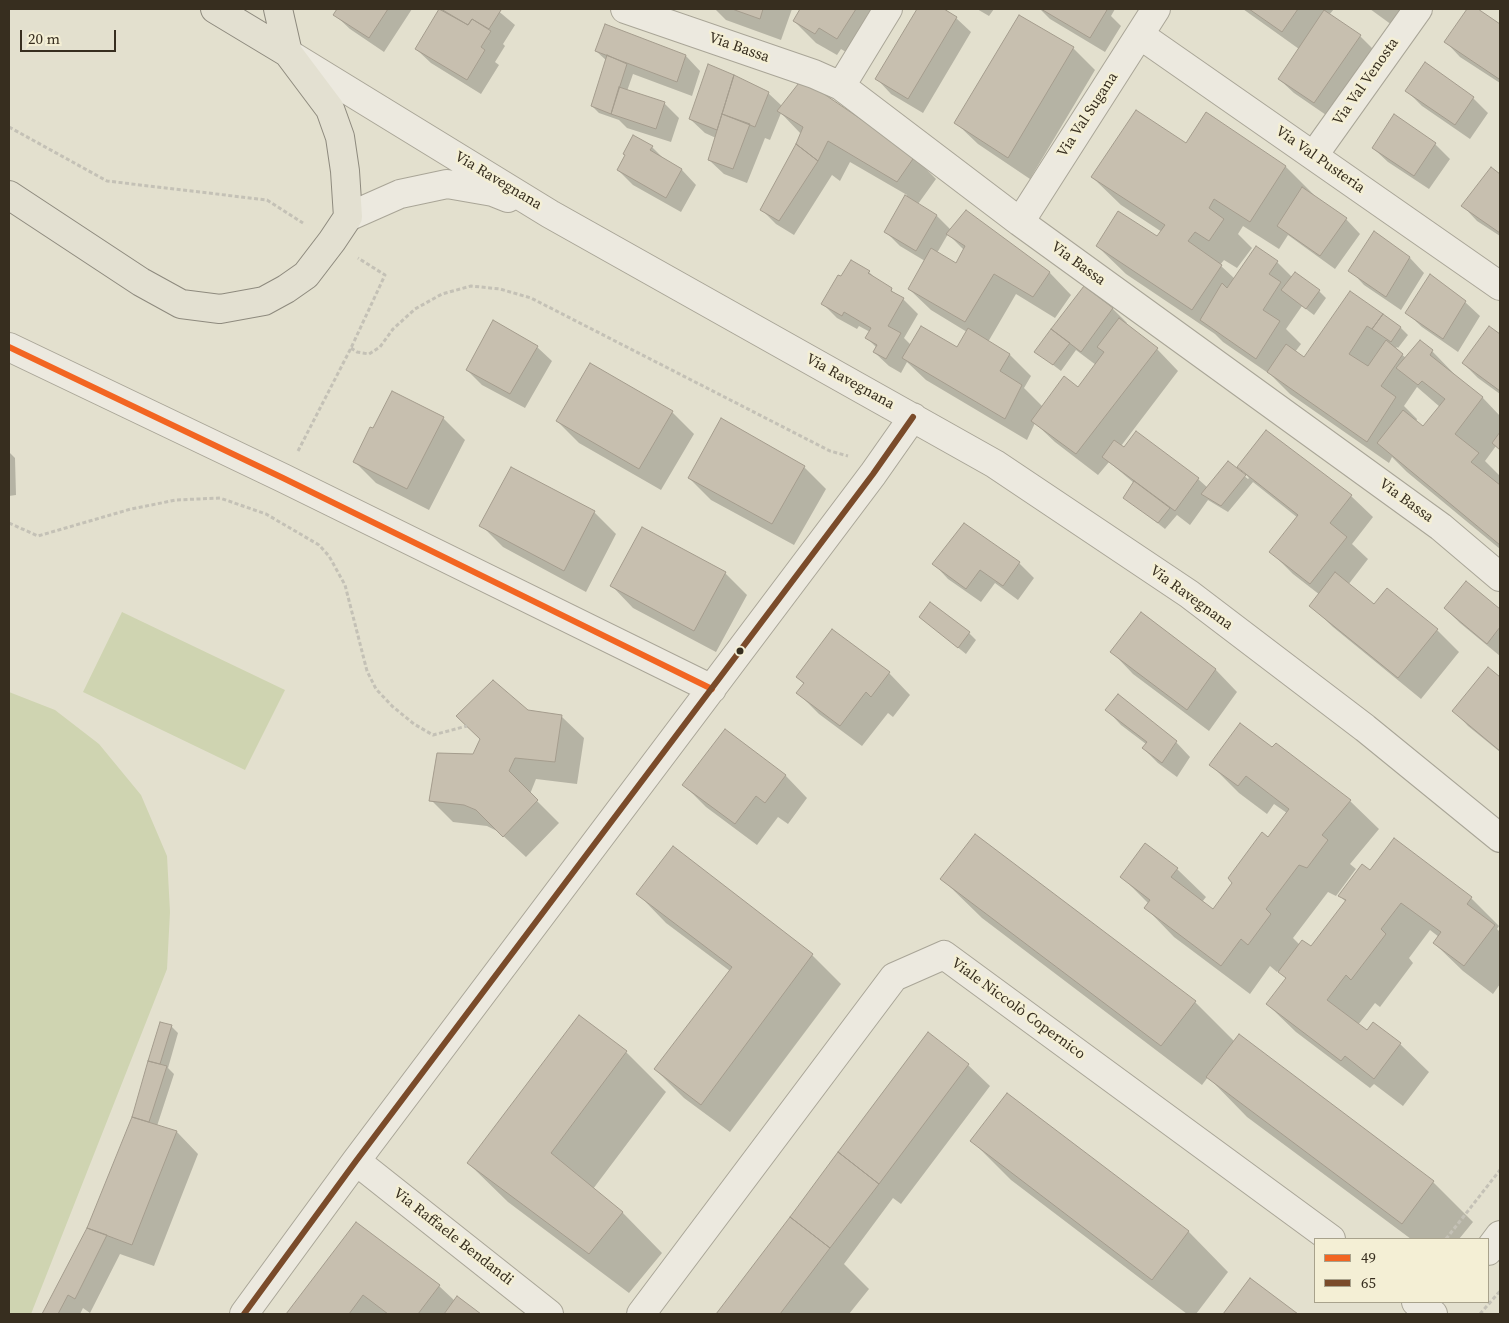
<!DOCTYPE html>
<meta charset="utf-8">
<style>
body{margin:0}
#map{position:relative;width:1509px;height:1323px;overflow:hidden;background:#e3e0ce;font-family:"Source Serif 4",serif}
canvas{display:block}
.frame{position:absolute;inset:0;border:10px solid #372e1f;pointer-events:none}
.legend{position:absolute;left:1314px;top:1238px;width:175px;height:65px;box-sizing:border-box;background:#f4efd5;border:1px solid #a8a28c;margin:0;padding:6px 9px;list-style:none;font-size:15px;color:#372e1f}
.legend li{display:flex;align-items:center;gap:10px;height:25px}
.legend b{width:25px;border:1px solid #a8a28c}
.scale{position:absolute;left:20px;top:30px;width:96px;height:22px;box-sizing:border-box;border:2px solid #372e1f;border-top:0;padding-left:6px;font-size:15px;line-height:18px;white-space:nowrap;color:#372e1f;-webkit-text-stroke:4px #f4efd5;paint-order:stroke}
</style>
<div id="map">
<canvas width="1509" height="1323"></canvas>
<div class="frame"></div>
<ul class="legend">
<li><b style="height:6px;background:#f26522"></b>49</li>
<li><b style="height:6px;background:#7a4b2a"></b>65</li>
</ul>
<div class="scale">20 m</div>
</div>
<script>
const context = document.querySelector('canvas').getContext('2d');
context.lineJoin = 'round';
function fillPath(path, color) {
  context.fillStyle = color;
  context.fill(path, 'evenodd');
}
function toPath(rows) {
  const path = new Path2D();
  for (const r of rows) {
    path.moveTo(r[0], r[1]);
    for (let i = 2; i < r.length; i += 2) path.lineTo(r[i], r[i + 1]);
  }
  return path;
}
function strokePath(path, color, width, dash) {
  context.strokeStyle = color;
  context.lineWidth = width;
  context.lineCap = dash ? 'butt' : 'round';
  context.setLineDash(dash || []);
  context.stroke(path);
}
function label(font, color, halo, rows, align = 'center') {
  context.font = font + ' "Source Serif 4",serif';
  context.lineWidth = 5;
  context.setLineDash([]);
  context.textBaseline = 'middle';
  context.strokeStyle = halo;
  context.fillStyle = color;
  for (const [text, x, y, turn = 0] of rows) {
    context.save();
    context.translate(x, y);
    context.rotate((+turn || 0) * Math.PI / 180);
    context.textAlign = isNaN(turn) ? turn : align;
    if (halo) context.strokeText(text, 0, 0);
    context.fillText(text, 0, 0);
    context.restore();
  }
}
fillPath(toPath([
 [122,612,285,690,245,770,83,692],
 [9,692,55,710,99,744,141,795,167,856,170,912,167,969,31,1314,9,1314]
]), '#cfd4b1');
fillPath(toPath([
 [339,9,412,9,384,52,350,29,335,15],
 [440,9,496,9,515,25,503,44,505,46,495,62,499,65,481,94,431,63,416,49],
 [715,9,792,9,781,40,726,20],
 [801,9,890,9,859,60,841,49,837,55,816,43,794,21],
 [918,9,941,9,956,18,971,32,923,113,891,94,877,79],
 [977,9,994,9,989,16],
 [1040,9,1115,9,1111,16,1121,26,1105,52,1050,19],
 [1243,9,1334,9,1329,15,1360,36,1375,51,1329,117,1294,93,1279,79,1299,49],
 [1370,9,1403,9,1392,25],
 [1468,9,1476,9,1500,25,1500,83,1460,57,1446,42],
 [605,26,686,56,700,71,692,96,633,74,627,91,664,103,679,118,671,142,627,128,619,120,599,113,592,106,607,61,596,51],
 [1073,48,1095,70,1030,179,978,144,956,123],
 [1426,63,1473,98,1488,113,1470,139,1422,106,1407,91],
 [709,66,768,93,782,106,914,157,936,179,918,204,937,216,951,230,966,211,1050,273,1071,295,1055,318,1016,294,988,342,1010,355,1031,376,1024,388,1043,407,1078,389,1096,365,1076,350,1061,371,1036,352,1084,288,1113,309,1127,323,1126,325,1157,349,1178,371,1121,446,1198,479,1208,488,1228,463,1248,479,1249,478,1239,467,1351,496,1373,517,1352,544,1368,559,1348,585,1374,606,1437,630,1459,652,1421,699,1333,627,1311,606,1320,595,1293,574,1271,552,1298,518,1253,482,1228,512,1208,500,1190,525,1177,515,1165,529,1125,497,1134,483,1109,462,1098,475,1055,442,1035,423,1027,440,926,380,907,362,901,373,889,366,874,352,877,348,867,338,870,332,859,326,857,329,837,318,823,304,869,272,877,280,903,299,918,314,904,338,911,345,957,349,967,332,931,310,909,289,925,261,900,246,885,231,907,195,850,162,840,181,832,175,794,235,776,224,762,210,797,145,801,134,781,113,770,140,765,138,747,183,724,174,709,160,716,138,705,133,690,119],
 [948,234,964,250,956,265,937,253],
 [1206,114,1286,167,1314,195,1313,196,1346,219,1360,234,1335,269,1288,235,1279,249,1243,226,1238,234,1252,248,1237,268,1224,260,1220,265,1235,279,1277,262,1292,277,1319,291,1326,298,1314,315,1302,306,1286,329,1301,344,1295,352,1304,359,1350,293,1401,328,1408,335,1398,348,1397,347,1395,349,1406,358,1432,351,1460,380,1483,398,1500,416,1500,449,1496,446,1485,461,1500,476,1500,549,1407,472,1392,457,1389,463,1290,394,1271,375,1223,342,1215,334,1126,274,1097,246,1158,238,1162,232,1121,205,1092,177,1186,145],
 [1417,387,1440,407,1423,428,1416,422,1417,419,1404,406],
 [1435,144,1450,159,1429,189,1388,162,1373,148],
 [652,147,666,161,682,170,696,185,681,212,633,185,618,170],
 [1491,169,1500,175,1500,236,1477,221,1463,206],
 [1374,233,1410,258,1424,273,1401,310,1364,285,1350,270],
 [1465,302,1480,316,1458,352,1422,327,1407,313],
 [1489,327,1500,335,1500,394,1478,378,1463,363],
 [537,347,552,361,525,408,482,385,467,370],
 [672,412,694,434,661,490,579,443,557,421],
 [443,418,465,440,429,510,376,483,355,462],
 [9,452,15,458,16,495,9,496],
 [804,467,826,489,794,545,711,500,689,478],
 [594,512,616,534,586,592,503,547,481,525],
 [965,524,1019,563,1034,578,1018,600,995,583,981,602,948,579,934,564],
 [725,573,747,595,716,652,633,608,612,586],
 [1466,583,1500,611,1500,656,1460,623,1445,608],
 [1142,613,1216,670,1237,692,1209,731,1133,674,1112,652],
 [920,617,969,633,976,640,966,654],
 [1488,669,1500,678,1500,752,1468,726,1454,711],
 [889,673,910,695,893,717,888,713,862,746,819,714,798,693,804,684,797,677],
 [1107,710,1176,742,1190,757,1177,777,1158,763,1143,748,1146,744,1121,725],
 [527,711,562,717,584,738,577,784,536,779,530,794,559,823,526,857,499,832,487,826,453,822,431,800,474,755,482,739],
 [725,731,786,776,807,798,788,824,778,817,757,845,706,807,684,785],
 [1276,744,1350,801,1379,829,1350,864,1356,869,1336,896,1328,892,1293,938,1300,945,1311,948,1346,902,1340,896,1370,872,1471,898,1499,926,1497,929,1500,932,1500,984,1493,994,1463,971,1434,943,1439,937,1430,930,1409,958,1413,963,1380,1007,1375,1003,1358,1025,1367,1032,1373,1024,1400,1044,1429,1072,1403,1106,1374,1084,1370,1088,1296,1032,1267,1004,1287,979,1278,971,1277,972,1270,966,1250,994,1174,937,1146,908,1149,904,1122,877,1177,869,1206,897,1202,902,1213,911,1287,813,1274,804,1267,814,1239,793,1211,765,1272,749],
 [975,835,1195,1002,1235,1042,1433,1182,1473,1222,1459,1239,1411,1239,1247,1117,1208,1077,1202,1085,982,918,942,879],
 [673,848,812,955,841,984,730,1132,684,1098,655,1069,730,971,666,923,638,894],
 [161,1023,171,1026,178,1033,168,1068,174,1074,157,1126,177,1132,198,1154,154,1266,120,1254,90,1313,83,1308,80,1314,43,1314,88,1229,133,1117],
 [626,1052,666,1092,593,1189,623,1213,662,1253,629,1293,508,1202,468,1163],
 [968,1065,990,1086,901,1204,893,1198,844,1264,869,1289,849,1314,717,1314,791,1218],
 [1007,1094,1189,1232,1228,1272,1196,1314,1187,1314,1011,1180,972,1141],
 [356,1224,439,1286,455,1301,457,1298,479,1314,288,1314],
 [1250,1280,1296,1314,1225,1314]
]), '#0003');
const building = toPath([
 [337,9,388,9,369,38,333,15,337,9],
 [439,9,468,25,472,19,491,31,481,47,485,50,467,80,415,49,439,9],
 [441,9,499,9,501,10,489,29,472,19,468,25,441,9],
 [732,9,763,9,760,19,732,9],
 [800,9,856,9,837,39,819,28,815,34,793,21,800,9],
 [917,9,944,9,957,17,908,99,875,79,917,9],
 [1041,9,1105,9,1107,10,1090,38,1041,9],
 [1249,9,1298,9,1282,32,1249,9],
 [1467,9,1478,9,1500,24,1500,77,1499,79,1444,42,1467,9],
 [1324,10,1361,35,1314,103,1278,79,1324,10],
 [1019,15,1074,47,1008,158,954,123,1019,15],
 [605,24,686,55,677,82,595,51,605,24],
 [607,55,627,64,611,114,591,106,607,55],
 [1425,62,1474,97,1455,125,1405,91,1425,62],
 [708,64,734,75,717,130,689,119,708,64],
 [734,75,769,92,755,127,722,114,734,75],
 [802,79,915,156,897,182,828,141,818,161,796,144,803,127,777,111,802,79],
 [619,87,665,102,656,129,611,114,619,87],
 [1136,110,1186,143,1206,112,1286,166,1250,222,1214,199,1209,208,1224,219,1209,241,1195,232,1188,241,1222,265,1192,310,1096,246,1118,211,1157,236,1165,225,1091,177,1136,110],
 [722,114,750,124,733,169,708,160,722,114],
 [1394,114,1436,143,1414,176,1372,148,1394,114],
 [633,135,653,146,650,150,682,169,666,198,617,170,625,155,623,154,633,135],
 [796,144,818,161,779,221,760,210,796,144],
 [1491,167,1500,174,1500,233,1461,206,1491,167],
 [1302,187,1347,218,1320,256,1277,226,1302,187],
 [905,195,937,215,916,251,884,232,905,195],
 [966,210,1050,272,1033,297,994,274,965,322,908,289,931,248,956,263,965,246,946,234,966,210],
 [1374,231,1410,257,1386,297,1348,271,1374,231],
 [1256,246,1278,261,1269,274,1281,282,1263,310,1280,321,1256,359,1200,320,1222,283,1227,288,1256,246],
 [851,260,870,271,868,273,892,288,891,291,904,298,888,326,901,333,886,359,873,352,877,345,865,338,871,328,844,312,842,316,821,304,838,275,841,276,851,260],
 [1295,272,1320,290,1306,309,1281,290,1295,272],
 [1430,274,1466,301,1443,339,1405,313,1430,274],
 [1084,286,1113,308,1081,352,1051,329,1084,286],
 [1350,291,1383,314,1372,329,1367,326,1349,354,1368,366,1386,340,1403,354,1381,386,1396,397,1367,442,1267,372,1286,344,1304,357,1350,291],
 [1383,314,1401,327,1391,342,1372,329,1383,314],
 [1119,318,1158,348,1076,454,1031,421,1064,376,1078,387,1104,352,1097,347,1119,318],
 [493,320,538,346,510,394,466,370,493,320],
 [921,326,957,347,968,328,1010,354,1000,371,1022,385,1005,419,902,358,921,326],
 [1489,326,1500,334,1500,391,1462,363,1489,326],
 [1051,329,1070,343,1053,365,1034,352,1051,329],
 [1420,340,1433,350,1430,355,1483,397,1455,434,1479,453,1471,462,1500,485,1500,545,1377,443,1403,410,1423,426,1445,399,1422,381,1418,385,1396,368,1420,340],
 [590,363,673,411,639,469,556,421,590,363],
 [392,391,444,417,407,489,353,462,370,427,373,428,392,391],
 [721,418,805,466,772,524,688,478,721,418],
 [1266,430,1352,495,1330,523,1347,537,1310,584,1269,552,1298,515,1237,467,1266,430],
 [1136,431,1199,478,1175,511,1102,457,1114,440,1124,447,1136,431],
 [1500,432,1500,450,1492,443,1500,432],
 [1228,461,1246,475,1221,506,1201,494,1228,461],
 [511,467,595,511,564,571,479,526,511,467],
 [1134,481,1170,508,1158,523,1123,498,1134,481],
 [964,523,1020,562,1003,586,980,570,966,589,932,564,964,523],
 [642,527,726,572,694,631,610,586,642,527],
 [1335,572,1374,604,1387,588,1438,629,1398,678,1309,606,1335,572],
 [1466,581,1500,609,1500,627,1487,644,1444,608,1466,581],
 [930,602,970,632,958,648,919,617,930,602],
 [1141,612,1216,669,1187,710,1110,652,1141,612],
 [832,629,890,672,871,697,866,692,840,726,796,693,804,683,796,677,832,629],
 [1488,667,1500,677,1500,751,1452,711,1488,667],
 [493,680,528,710,562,715,555,762,515,758,509,771,538,800,503,837,476,810,464,805,429,801,437,753,473,754,480,739,456,716,493,680],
 [1118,694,1177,741,1162,763,1142,748,1147,742,1105,710,1118,694],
 [1240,723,1272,747,1276,743,1351,800,1322,835,1328,840,1307,868,1299,865,1266,909,1271,914,1248,945,1241,939,1221,966,1144,908,1150,900,1120,877,1145,843,1178,868,1171,877,1213,909,1232,883,1228,878,1262,832,1268,837,1289,809,1246,776,1238,786,1209,765,1240,723],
 [725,729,786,775,765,803,756,796,735,824,682,785,725,729],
 [975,834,1196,1001,1161,1046,940,879,975,834],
 [1394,838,1472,897,1467,904,1495,925,1464,966,1433,943,1441,932,1401,903,1381,929,1386,934,1351,980,1346,975,1327,1000,1367,1030,1373,1022,1401,1043,1374,1079,1345,1056,1341,1061,1266,1004,1286,978,1278,972,1302,940,1311,946,1346,900,1338,896,1362,864,1370,870,1394,838],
 [673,846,813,954,701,1105,654,1069,732,967,636,894,673,846],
 [579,1015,627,1051,551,1153,623,1212,589,1254,467,1163,579,1015],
 [160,1022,172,1025,160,1064,148,1061,160,1022],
 [928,1032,969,1064,879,1184,838,1152,928,1032],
 [1239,1034,1434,1181,1402,1224,1206,1077,1239,1034],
 [148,1061,167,1066,149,1122,132,1117,148,1061],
 [1007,1093,1189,1231,1152,1280,970,1141,1007,1093],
 [132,1117,177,1131,132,1245,87,1228,132,1117],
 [838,1152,879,1184,830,1248,790,1217,838,1152],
 [790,1217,830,1248,780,1314,716,1314,790,1217],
 [356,1222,440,1285,418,1314,388,1314,363,1295,349,1314,286,1314,356,1222],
 [87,1228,107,1235,75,1299,68,1295,58,1314,42,1314,87,1228],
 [1250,1278,1298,1314,1223,1314,1250,1278],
 [457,1296,481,1314,444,1314,457,1296]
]);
fillPath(building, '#c7bfaf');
strokePath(building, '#a49c8d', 1);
const minor = toPath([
 [625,9,814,74,841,86,1020,222,1441,527,1500,577],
 [1140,35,1500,286],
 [289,54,550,214,995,464,1189,594,1365,728,1500,838],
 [841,86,888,9],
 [1314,155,1418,9],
 [348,217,400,194,447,184,493,192,508,198],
 [1020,222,1156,9],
 [9,347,283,478,712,689],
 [356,1161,549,1314],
 [1488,1251,1500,1235],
 [1416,1302,1433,1314],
 [244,1314,356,1161,873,474,913,417],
 [641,1314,894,977,944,955,1331,1239]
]);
const major = toPath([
 [215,9,288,53],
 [9,195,141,282,181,304,220,309,264,301,286,289,306,275,332,241,348,217,345,171,340,137,330,109,288,53,278,9]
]);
strokePath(minor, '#a9a597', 30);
strokePath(major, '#8e8a7e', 30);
strokePath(toPath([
 [9,127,107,181,267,200,303,223],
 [351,348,357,352,369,354,380,347,393,329,415,309,442,294,471,286,500,289,531,298,830,451,848,456],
 [298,451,351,348,385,275,358,258],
 [9,523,38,536,131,509,176,500,220,498,266,514,319,545,329,556,345,585,367,671,376,689,392,706,414,724,433,735,467,726],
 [1446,1239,1500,1170],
 [1480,1314,1500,1291]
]), '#c4c1b6', 3, [4, 2.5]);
strokePath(minor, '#ece9df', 28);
strokePath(major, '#e3e0d1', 28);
strokePath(toPath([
 [9,347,283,478,712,689]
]), '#f26522', 6);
strokePath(toPath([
 [244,1314,356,1161,873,474,913,417]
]), '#7a4b2a', 6);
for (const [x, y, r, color] of [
 [740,651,4.5,"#372e1f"]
]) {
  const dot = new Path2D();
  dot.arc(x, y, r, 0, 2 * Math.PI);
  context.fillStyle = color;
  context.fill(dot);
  strokePath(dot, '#f4efd5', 2);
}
label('15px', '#372e1f', '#f4efd5', [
 ["Via Bassa",739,48,19],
 ["Via Val Venosta",1366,82,-55],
 ["Via Val Sugana",1088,115,-57],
 ["Via Val Pusteria",1320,160,35],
 ["Via Ravegnana",498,181,31],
 ["Via Bassa",1078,264,36],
 ["Via Ravegnana",850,382,29],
 ["Via Bassa",1406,501,36],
 ["Via Ravegnana",1191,598,36],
 ["Viale Niccolò Copernico",1018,1009,36],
 ["Via Raffaele Bendandi",453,1237,38]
]);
</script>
